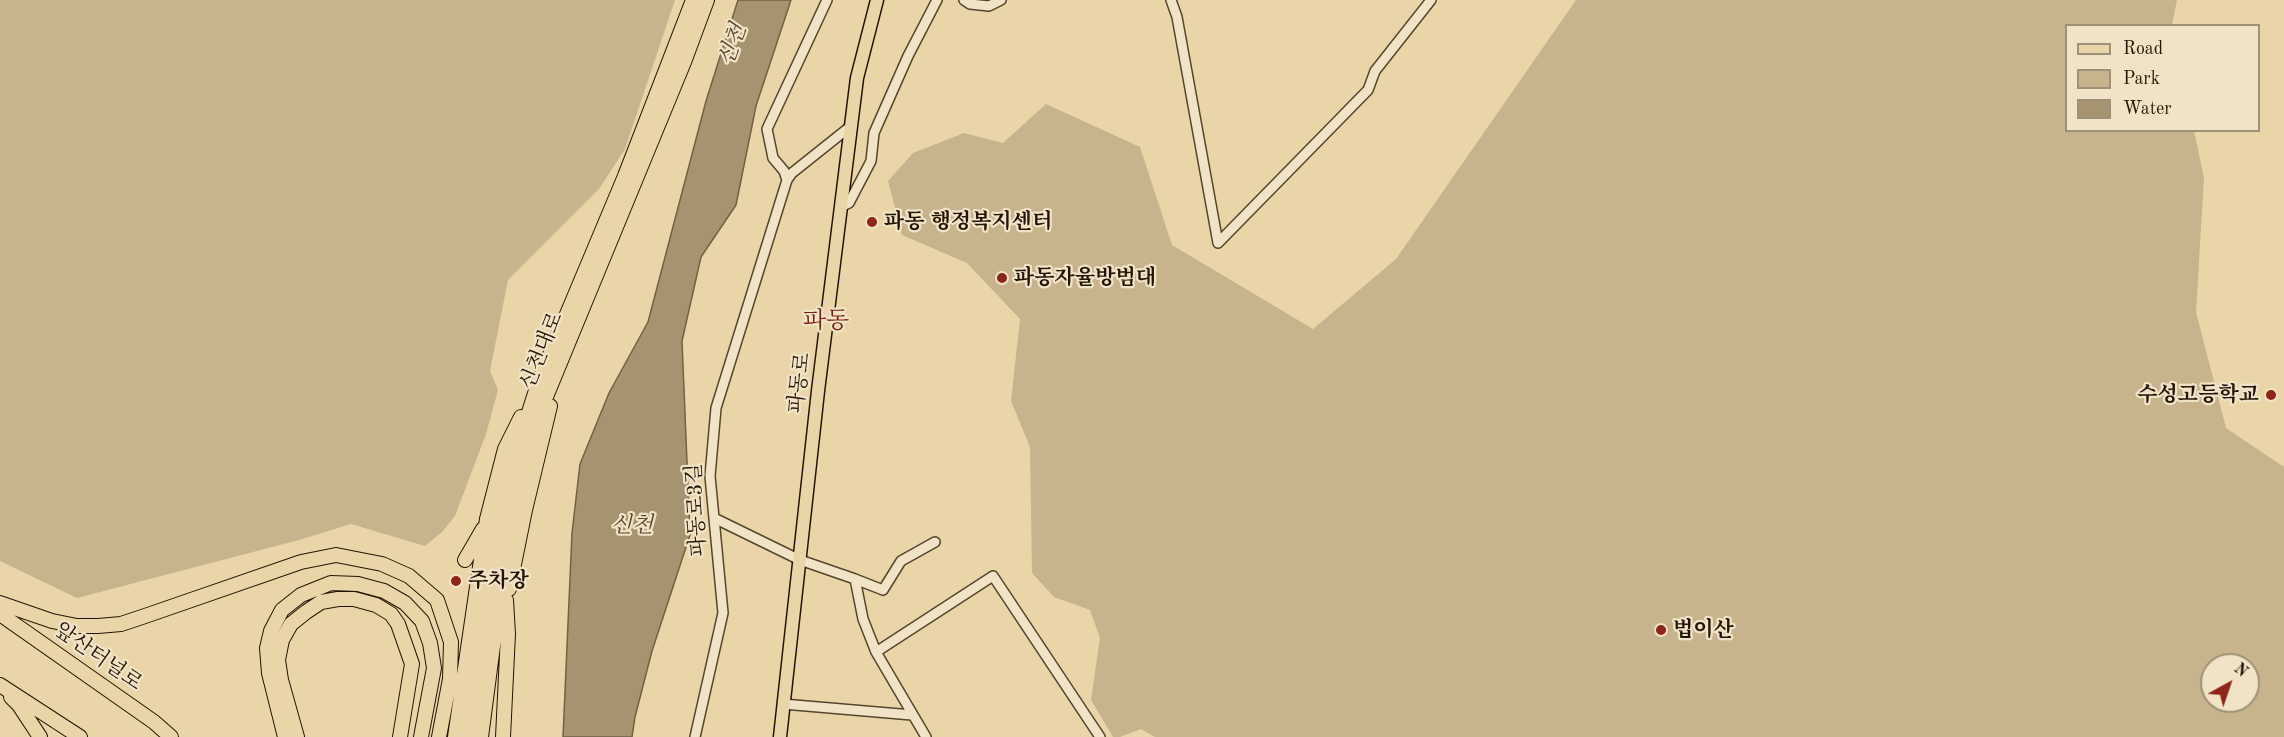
<!DOCTYPE html>
<meta charset="utf-8">
<style>
body{margin:0}
#map{position:relative;width:2284px;height:737px;overflow:hidden;background:#ead5a8;font-family:"Old Standard TT",serif}
canvas{display:block}
.legend{position:absolute;left:2065px;top:24px;width:195px;height:108px;box-sizing:border-box;background:#f1e4c6;border:2px solid #9f9178;margin:0;padding:8px 10px;list-style:none;font-size:18px;color:#231504}
.legend li{display:flex;align-items:center;gap:12px;height:30px}
.legend b{width:30px;border:2px solid #9f9178}
.north{position:absolute;left:2200px;top:653px;width:60px;height:60px;box-sizing:border-box;background:#f1e4c6;border:2px solid #9f9178;border-radius:50%;rotate:40deg;font-size:16px;font-weight:700;line-height:24px;text-align:center;color:#231504}
.north::after{content:'';display:block;margin:auto;width:21px;height:27px;background:#8f2418;clip-path:polygon(50% 0,100% 100%,50% 72%,0 100%)}
</style>
<div id="map">
<canvas width="2284" height="737"></canvas>
<ul class="legend">
<li><b style="height:8px;background:#ead5a8"></b>Road</li>
<li><b style="height:16px;background:#c8b48c"></b>Park</li>
<li><b style="height:16px;background:#a69470"></b>Water</li>
</ul>
<div class="north">N</div>
</div>
<script>
const context = document.querySelector('canvas').getContext('2d');
context.lineJoin = 'round';
function fillPath(path, color) {
  context.fillStyle = color;
  context.fill(path, 'evenodd');
}
function toPath(rows) {
  const path = new Path2D();
  for (const r of rows) {
    path.moveTo(r[0], r[1]);
    for (let i = 2; i < r.length; i += 2) path.lineTo(r[i], r[i + 1]);
  }
  return path;
}
function strokePath(path, color, width, dash) {
  context.strokeStyle = color;
  context.lineWidth = width;
  context.lineCap = dash ? 'butt' : 'round';
  context.setLineDash(dash || []);
  context.stroke(path);
}
function label(font, color, halo, rows, align = 'center') {
  context.font = font + ' "Old Standard TT","Noto Serif KR",serif';
  context.lineWidth = 4.5;
  context.setLineDash([]);
  context.textBaseline = 'middle';
  context.strokeStyle = halo;
  context.fillStyle = color;
  for (const [text, x, y, turn = 0] of rows) {
    context.save();
    context.translate(x, y);
    context.rotate((+turn || 0) * Math.PI / 180);
    context.textAlign = isNaN(turn) ? turn : align;
    if (halo) context.strokeText(text, 0, 0);
    context.fillText(text, 0, 0);
    context.restore();
  }
}
fillPath(toPath([
 [0,0,675,0,625,149,599,189,508,280,490,371,498,390,486,434,455,516,442,532,425,546,351,524,299,540,77,598,0,561],
 [1576,0,2177,0,2172,25,2066,26,2066,130,2194,131,2204,178,2196,312,2226,428,2284,467,2284,737,1155,737,1141,729,1120,737,1113,737,1091,700,1100,638,1090,610,1054,597,1032,573,1030,447,1011,401,1020,319,967,263,902,235,888,181,913,153,964,133,1003,143,1046,104,1140,147,1172,245,1313,329,1396,259],
 [2212,665,2248,665,2248,701,2212,701]
]), '#c8b48c');
const water = toPath([
 [738,0,791,0,756,106,736,205,701,257,682,341,690,535,652,651,635,717,632,737,563,737,572,533,580,464,609,393,648,322,706,101,738,0]
]);
fillPath(water, '#a69470');
strokePath(water, '#726145', 1.5);
const minor = toPath([
 [964,0,970,4,989,6,1001,0],
 [1171,0,1177,17,1218,243,1368,90,1375,71,1431,0],
 [787,180,784,171,773,158,767,129,827,0],
 [841,207,849,203,871,161,874,133,908,56,937,0],
 [714,518,800,560,855,579,863,619,876,652,926,737],
 [855,579,883,590,901,561,935,542],
 [876,652,993,576,1100,737],
 [783,704,912,715],
 [695,737,723,613,710,476,716,408,787,180,792,173,851,126]
]);
const major = toPath([
 [780,737,818,391,857,78,877,0]
]);
const highway = toPath([
 [465,560,483,529],
 [509,589,525,510,550,406],
 [0,603,52,621,77,626,98,626,121,624,145,616,301,562,336,555,382,564,409,576,437,600,451,642,450,679,439,737],
 [0,614,154,722,171,737],
 [0,685,80,737],
 [11,697,19,705,40,737],
 [285,737,269,673,267,648,271,631,282,610,301,595,331,583,358,584,384,591,405,603,422,621,430,643,434,668,421,737],
 [297,737,281,680,278,660,282,640,291,624,306,612,321,602,338,599,354,599,376,605,391,614,398,624,412,664,400,737],
 [455,737,487,519,505,449,521,417],
 [469,737,485,604,499,515,510,472,539,381,625,176,693,0],
 [481,737,503,570,518,488,536,421,684,62,707,0],
 [503,737,508,634,506,600]
]);
strokePath(minor, '#55452d', 12);
strokePath(major, '#231504', 15);
strokePath(highway, '#231504', 16);
strokePath(minor, '#f1e4c6', 9);
strokePath(major, '#ead5a8', 12);
strokePath(highway, '#ead5a8', 14);
for (const [x, y, r, color] of [
 [872,222,6,"#8f2418"],
 [1002,278,6,"#8f2418"],
 [2271,395,6,"#8f2418"],
 [456,581,6,"#8f2418"],
 [1661,630,6,"#8f2418"]
]) {
  const dot = new Path2D();
  dot.arc(x, y, r, 0, 2 * Math.PI);
  context.fillStyle = color;
  context.fill(dot);
  strokePath(dot, '#f1e4c6', 2);
}
label('bold 21px', '#231504', '#f1e4c6', [
 ["파동 행정복지센터",884,222],
 ["파동자율방범대",1014,278],
 ["수성고등학교",2259,395,"right"],
 ["주차장",468,581],
 ["법이산",1673,630]
], 'left');
label('21px', '#231504', '#f1e4c6', [
 ["신천대로",542,351,-68],
 ["파동로",800,383,-83],
 ["파동로3길",697,510,-93],
 ["앞산터널로",98,657,35]
]);
label('italic 22px', '#57482f', '#f1e4c6', [
 ["신천",733,45,-70],
 ["신천",632,526]
]);
label('24px', '#7a1f14', '#f1e4c6', [
 ["파동",826,322]
]);
</script>
